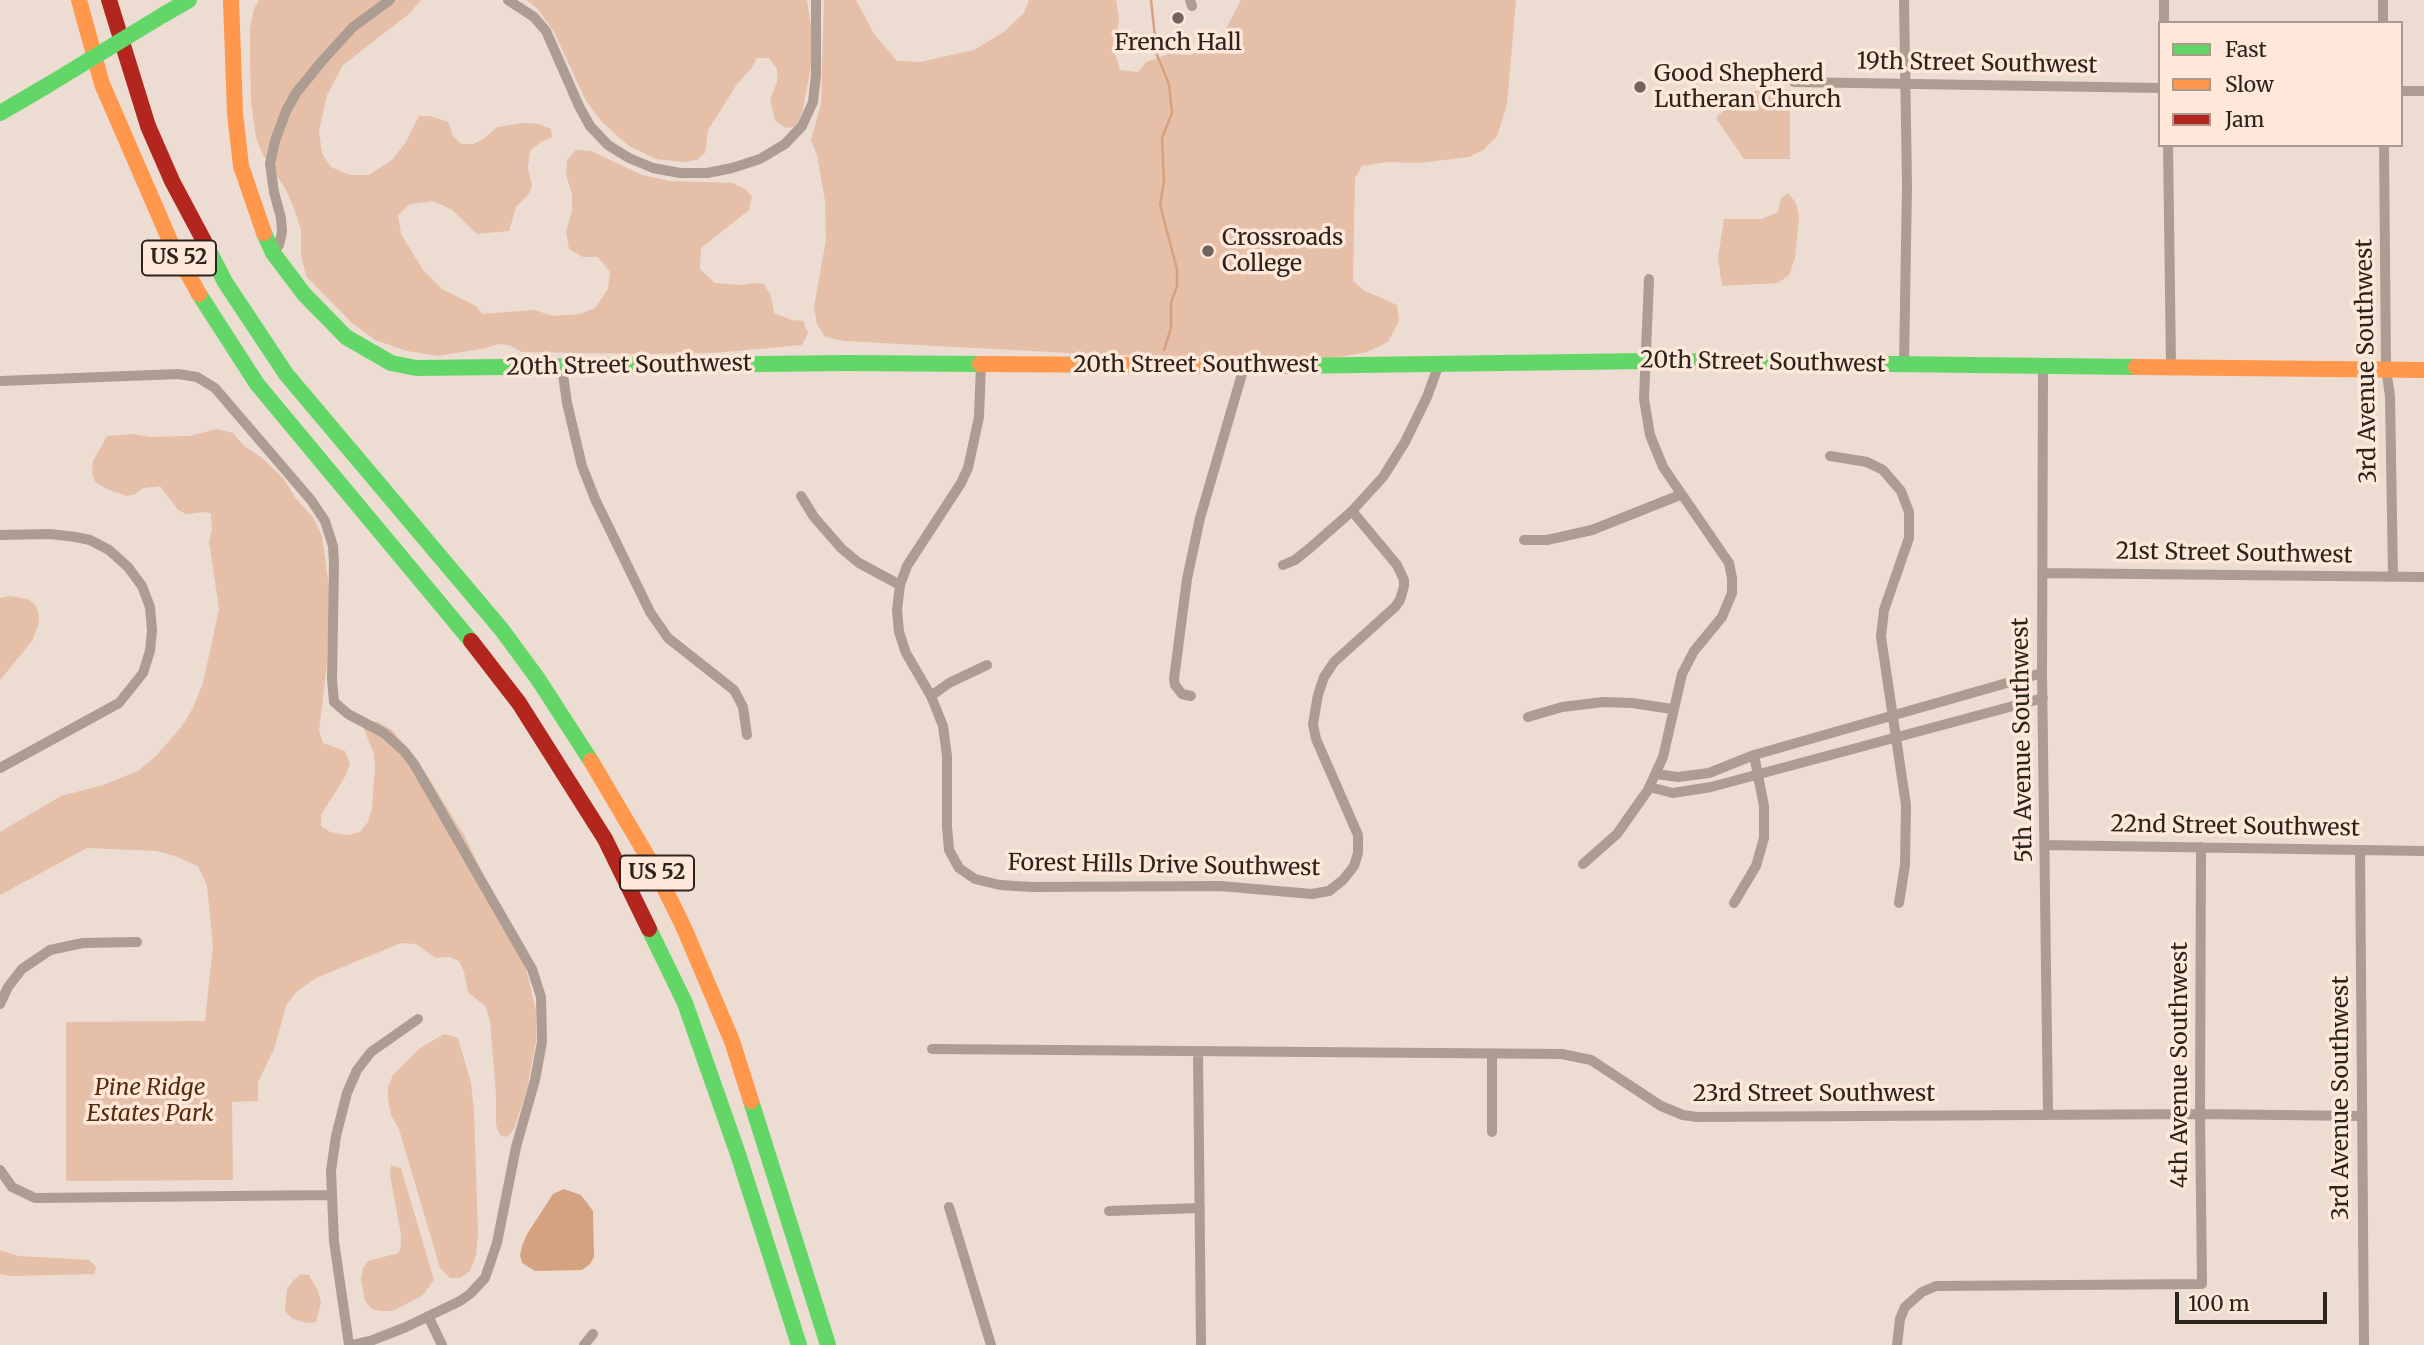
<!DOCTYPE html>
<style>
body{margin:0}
#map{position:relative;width:2424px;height:1345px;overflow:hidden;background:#ecdcd2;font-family:Merriweather,serif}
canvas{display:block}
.legend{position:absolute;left:2158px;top:21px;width:245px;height:126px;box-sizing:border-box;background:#ffe8da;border:2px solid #ab998e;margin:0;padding:9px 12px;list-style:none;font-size:21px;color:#2d231d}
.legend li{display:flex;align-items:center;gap:14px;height:35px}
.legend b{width:35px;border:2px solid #ab998e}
.scale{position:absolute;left:2175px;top:1292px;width:152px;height:32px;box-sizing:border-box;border:4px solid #2d231d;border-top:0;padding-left:9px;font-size:21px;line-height:24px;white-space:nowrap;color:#2d231d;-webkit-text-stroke:5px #ffe8da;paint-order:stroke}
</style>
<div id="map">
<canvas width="2424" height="1345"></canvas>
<ul class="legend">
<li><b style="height:9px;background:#63d668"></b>Fast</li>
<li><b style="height:9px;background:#ff974d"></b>Slow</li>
<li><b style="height:9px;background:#b3261e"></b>Jam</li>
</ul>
<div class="scale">100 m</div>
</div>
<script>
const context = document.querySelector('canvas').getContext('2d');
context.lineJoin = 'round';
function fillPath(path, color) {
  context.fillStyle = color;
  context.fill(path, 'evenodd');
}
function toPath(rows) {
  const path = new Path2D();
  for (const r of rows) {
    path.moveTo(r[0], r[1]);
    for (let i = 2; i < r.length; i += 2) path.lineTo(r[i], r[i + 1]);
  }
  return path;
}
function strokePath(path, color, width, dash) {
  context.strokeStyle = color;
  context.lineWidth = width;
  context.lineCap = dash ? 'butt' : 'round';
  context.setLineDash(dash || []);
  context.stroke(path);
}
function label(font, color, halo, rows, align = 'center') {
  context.font = font + ' Merriweather,serif';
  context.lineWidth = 7;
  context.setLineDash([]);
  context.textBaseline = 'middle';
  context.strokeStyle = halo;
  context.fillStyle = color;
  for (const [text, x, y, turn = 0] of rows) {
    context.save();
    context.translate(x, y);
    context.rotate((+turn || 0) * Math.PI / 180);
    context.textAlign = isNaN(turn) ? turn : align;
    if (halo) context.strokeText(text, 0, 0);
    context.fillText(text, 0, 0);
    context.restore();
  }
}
fillPath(toPath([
 [259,0,421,0,410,13,343,65,327,95,319,131,322,154,331,167,349,175,369,175,392,160,406,142,419,116,430,116,448,122,453,136,461,144,473,144,485,138,497,127,524,123,538,124,551,129,552,137,541,142,530,151,528,168,532,186,529,194,516,207,509,231,477,234,451,209,433,201,410,204,398,215,401,234,423,270,442,289,476,306,482,314,534,310,553,316,580,314,595,308,608,289,610,272,598,257,583,257,569,249,566,232,572,211,572,194,566,175,567,160,576,150,591,151,642,175,670,181,733,183,745,189,752,196,749,210,701,248,700,269,715,283,741,285,754,283,764,284,771,296,774,313,792,320,803,321,808,333,802,345,713,353,642,354,522,352,509,345,498,344,486,348,438,356,407,351,375,340,352,323,306,276,301,254,301,230,294,208,285,188,263,155,256,138,251,101,250,55,250,29,254,9],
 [526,0,807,0,811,27,811,67,802,113,795,127,785,128,775,120,770,99,777,82,777,69,769,58,757,58,751,69,737,84,708,130,705,153,697,160,682,162,656,159,629,146,603,123,586,101,554,32,537,8],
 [824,0,856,0,874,34,897,61,920,62,974,50,1004,32,1024,13,1029,0,1116,0,1119,18,1115,54,1120,70,1138,72,1146,62,1169,54,1191,55,1221,38,1241,0,1516,0,1507,104,1497,136,1483,150,1469,157,1419,163,1387,162,1362,166,1355,178,1353,281,1365,291,1397,305,1399,321,1388,342,1367,352,1334,358,1107,355,844,341,825,337,817,324,814,307,826,240,825,201,817,155,811,140,821,104],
 [1790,90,1790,159,1744,159,1716,118,1743,91],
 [1788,193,1796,203,1799,217,1795,258,1789,275,1778,283,1722,286,1718,258,1724,219,1761,219,1778,212,1781,198],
 [217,429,233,433,244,446,261,457,283,478,297,500,313,517,322,536,329,587,327,663,319,731,323,743,345,751,350,763,346,775,321,815,321,826,330,832,347,835,360,832,368,822,372,808,375,767,374,754,364,729,369,721,378,722,392,730,420,764,464,835,492,892,518,935,536,1011,536,1041,527,1089,514,1129,507,1137,500,1135,496,1125,496,1095,490,1021,486,1007,468,992,464,972,459,961,449,957,435,958,416,944,401,943,316,978,296,992,286,1006,274,1049,258,1082,258,1101,232,1102,233,1180,66,1181,66,1022,205,1021,213,946,207,886,198,866,175,856,157,851,87,848,0,895,0,832,61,796,103,785,138,771,156,756,182,726,193,708,203,683,219,609,209,541,212,530,211,514,206,512,186,514,178,510,160,486,143,488,135,494,127,496,109,490,95,482,92,473,93,461,107,436,133,434,150,437,189,436],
 [10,596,28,599,34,604,38,611,39,623,32,641,0,680,0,598],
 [444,1034,458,1038,471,1083,474,1112,478,1233,476,1255,470,1271,460,1278,450,1278,440,1268,399,1129,391,1115,388,1099,388,1087,393,1075,420,1048],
 [391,1165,401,1168,434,1280,423,1295,393,1311,380,1311,372,1309,365,1301,361,1280,363,1268,368,1261,399,1253,401,1245,401,1234,390,1175],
 [0,1250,18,1256,89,1260,96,1267,94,1274,11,1276,0,1274],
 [301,1274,309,1275,318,1291,321,1302,316,1322,307,1323,293,1319,285,1311,287,1289,294,1280]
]), '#e5bfa8');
fillPath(toPath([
 [564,1189,581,1195,593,1211,594,1257,590,1264,582,1270,535,1271,522,1263,520,1255,522,1246,527,1234,553,1194]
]), '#d5a281');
strokePath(toPath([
 [1151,0,1157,55,1169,84,1172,113,1162,138,1164,182,1160,205,1177,269,1177,286,1171,303,1171,328,1164,350]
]), '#d5a281', 2.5);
strokePath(toPath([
 [508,0,534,17,546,31,579,106,590,126,608,145,629,158,653,168,680,173,707,173,732,168,760,159,785,144,802,126,813,102,816,75,816,0],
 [1190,0,1192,6],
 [1904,0,1907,185,1904,364],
 [2383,0,2383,23],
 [2164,23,2164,0],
 [1794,82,2160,88],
 [2401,91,2424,91],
 [2168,145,2171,366],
 [2384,145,2386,369,2390,396,2393,577],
 [273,253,279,245,282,232,281,218,274,192,270,164,275,141,286,111,296,93,322,61,353,27,390,0],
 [981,365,979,417,968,468,961,483,907,566,900,585,897,610,899,632,906,653,931,696,943,726,947,756,947,826,949,850,959,868,975,879,1000,885,1032,887,1220,886,1312,894,1329,891,1343,880,1354,866,1358,853,1358,835,1316,739,1313,724,1318,695,1324,677,1334,662,1395,607,1400,600,1404,586,1404,580,1397,565,1352,511],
 [2043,365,2042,673,2048,1114],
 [562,367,567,403,582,466,595,499,650,612,668,638,734,690,743,707,747,735],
 [0,381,178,374,197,377,215,388,311,500,325,521,333,546,334,564,332,679,334,702,348,714,384,733,404,751,414,764,532,969,541,997,542,1042,535,1080,516,1147,497,1243,485,1278,470,1294,460,1301,406,1327,373,1340,352,1345],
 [1830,456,1867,462,1883,470,1901,491,1909,512,1909,538,1884,610,1881,637,1906,805,1905,865,1899,903],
 [801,496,814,517,842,549,859,563,900,585],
 [0,535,50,534,76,537,90,540,109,550,128,567,142,586,150,607,152,630,150,651,143,673,119,703,0,768],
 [1524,540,1547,540,1592,530,1680,495],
 [1283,565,1295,560,1310,548,1352,511,1383,477,1405,442,1427,397,1439,364],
 [2043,573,2424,577],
 [931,696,949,683,987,665],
 [1191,696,1182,694,1175,685,1174,679,1187,579,1200,518,1244,367],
 [1528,717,1562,707,1603,702,1632,703,1672,709],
 [1656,774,1678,777,1709,773,1754,755,2042,673],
 [1649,787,1673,793,1711,787,2043,698],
 [2045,845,2424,851],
 [2360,850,2364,1345],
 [1583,864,1617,834,1648,790,1663,757,1682,674,1694,651,1722,617,1732,593,1732,578,1729,563,1663,467,1650,435,1644,399,1649,279],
 [1734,903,1756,866,1764,838,1764,806,1754,755],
 [0,1004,8,987,22,969,50,950,83,943,137,942],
 [932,1049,1562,1054,1591,1060,1661,1106,1683,1115,1697,1117,2200,1114,2361,1116],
 [1198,1051,1201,1345],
 [1492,1054,1492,1132],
 [0,1170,12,1187,35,1198,331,1195],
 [949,1207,991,1345],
 [1109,1211,1200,1208],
 [428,1316,442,1345],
 [349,1345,334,1241,331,1171,336,1136,347,1093,357,1070,371,1052,418,1019],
 [584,1345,593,1334],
 [1897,1345,1900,1319,1905,1307,1922,1292,1936,1286,2202,1284,2200,1114,2201,847]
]), '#ad9c91', 10);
strokePath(toPath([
 [163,15,189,0],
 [0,113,48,85],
 [264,233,273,253,304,294,346,337,391,363,416,368,847,363,980,364],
 [205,243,225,282,286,374,502,630,538,679,591,761],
 [199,294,257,384,471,641],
 [1286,366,1647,361,2136,367],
 [649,929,685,1003,738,1154,799,1345],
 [751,1101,828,1345]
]), '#63d668', 16);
strokePath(toPath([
 [79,0,102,84,171,243,199,294],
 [231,0,235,113,241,166,264,233],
 [980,364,1286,366],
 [2136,367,2424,370],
 [591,761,656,871,684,928,732,1041,751,1101]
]), '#ff974d', 16);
strokePath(toPath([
 [109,0,148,126,172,181,205,243],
 [471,641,519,703,605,839,649,929]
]), '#b3261e', 16);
strokePath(toPath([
 [48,85,163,15]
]), '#63d668', 16);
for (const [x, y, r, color] of [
 [1178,18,7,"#70645c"],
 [1640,87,7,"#70645c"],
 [1208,251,7,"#70645c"]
]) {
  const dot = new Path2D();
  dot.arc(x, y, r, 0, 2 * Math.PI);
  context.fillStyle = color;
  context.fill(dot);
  strokePath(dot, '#ffe8da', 2.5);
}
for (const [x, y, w] of [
 [179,258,74],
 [657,873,74]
]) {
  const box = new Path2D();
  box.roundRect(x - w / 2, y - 17.5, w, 35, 5);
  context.fillStyle = '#ffe8da';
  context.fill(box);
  strokePath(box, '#2d231d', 2);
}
label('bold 21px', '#2d231d', null, [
 ["US 52",179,258],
 ["US 52",657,873]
]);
label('23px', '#2d231d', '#ffe8da', [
 ["French Hall",1178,43,"center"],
 ["Good Shepherd",1654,74],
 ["Lutheran Church",1654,100],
 ["Crossroads",1222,238],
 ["College",1222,264]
], 'left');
label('23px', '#2d231d', '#ffe8da', [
 ["19th Street Southwest",1977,64,1],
 ["3rd Avenue Southwest",2367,361,-91],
 ["20th Street Southwest",1763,363,1],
 ["20th Street Southwest",1196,365],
 ["20th Street Southwest",629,366,-1],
 ["21st Street Southwest",2234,554,1],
 ["5th Avenue Southwest",2023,740,-91],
 ["22nd Street Southwest",2235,827,1],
 ["Forest Hills Drive Southwest",1164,866,1],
 ["4th Avenue Southwest",2180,1065,-90],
 ["23rd Street Southwest",1814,1094],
 ["3rd Avenue Southwest",2341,1098,-90]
]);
label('italic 23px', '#582c0b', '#ffe8da', [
 ["Pine Ridge",150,1088],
 ["Estates Park",150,1114]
]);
</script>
